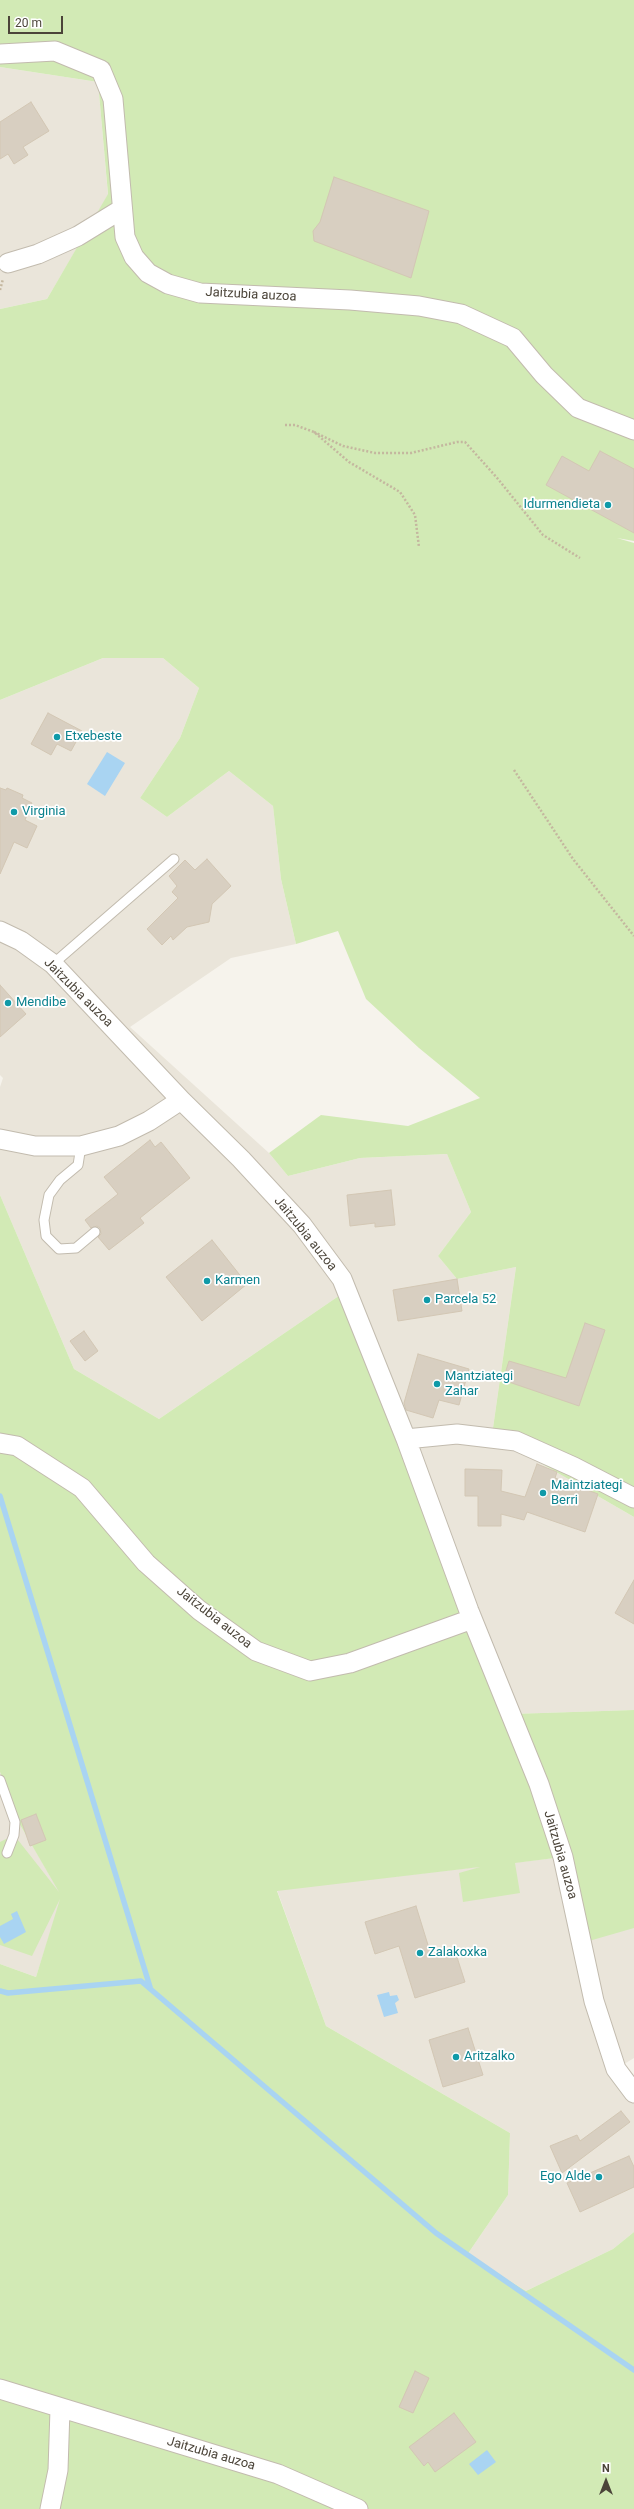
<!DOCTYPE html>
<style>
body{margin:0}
#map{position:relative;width:634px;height:2509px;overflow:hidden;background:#f6f3ec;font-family:Roboto,sans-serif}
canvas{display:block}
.north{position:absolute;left:586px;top:2461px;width:40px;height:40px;-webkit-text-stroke:3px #fff;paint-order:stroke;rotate:0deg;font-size:11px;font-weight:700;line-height:16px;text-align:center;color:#4b4439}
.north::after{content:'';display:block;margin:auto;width:14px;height:18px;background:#4b4439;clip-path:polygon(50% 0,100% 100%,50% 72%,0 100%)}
.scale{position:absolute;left:8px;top:16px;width:55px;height:18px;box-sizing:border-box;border:2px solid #4b4439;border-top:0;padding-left:5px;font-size:12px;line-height:14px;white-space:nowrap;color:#4b4439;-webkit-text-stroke:3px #fff;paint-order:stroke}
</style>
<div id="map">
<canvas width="634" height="2509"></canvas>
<div class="north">N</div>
<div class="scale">20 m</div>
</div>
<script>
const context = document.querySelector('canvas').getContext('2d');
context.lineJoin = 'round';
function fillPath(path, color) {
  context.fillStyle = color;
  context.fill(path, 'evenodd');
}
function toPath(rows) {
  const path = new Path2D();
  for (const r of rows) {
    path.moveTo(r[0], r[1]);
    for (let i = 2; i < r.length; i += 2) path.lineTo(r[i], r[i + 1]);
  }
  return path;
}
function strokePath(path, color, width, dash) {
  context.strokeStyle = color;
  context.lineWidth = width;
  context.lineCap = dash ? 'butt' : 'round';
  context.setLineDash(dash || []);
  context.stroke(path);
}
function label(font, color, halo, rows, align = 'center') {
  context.font = font + ' Roboto,sans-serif';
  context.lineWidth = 3.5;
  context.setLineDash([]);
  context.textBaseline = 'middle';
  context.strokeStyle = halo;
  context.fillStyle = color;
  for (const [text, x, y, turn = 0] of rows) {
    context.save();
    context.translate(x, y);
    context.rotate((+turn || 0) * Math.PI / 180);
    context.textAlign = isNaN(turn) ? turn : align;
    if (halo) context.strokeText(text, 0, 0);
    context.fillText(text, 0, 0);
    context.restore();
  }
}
fillPath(toPath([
 [0,67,98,82,108,195,47,299,0,309],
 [103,658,163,658,199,688,180,738,140,798,167,817,229,771,273,806,281,879,296,944,231,958,130,1027,269,1153,288,1176,360,1158,447,1154,471,1212,438,1256,457,1279,516,1267,492,1435,634,1517,634,1710,512,1714,346,1291,159,1419,74,1369,0,1195,0,1087,3,1078,0,1075,0,700],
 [0,1772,19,1823,62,1896,36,1977,0,1964],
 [563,1857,634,1926,634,2058,616,2069,634,2093,634,2232,613,2249,526,2291,467,2255,508,2195,510,2133,326,2026,277,1890]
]), '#eae5da');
fillPath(toPath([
 [0,0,634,0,634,541,617,538,634,543,634,1517,492,1435,516,1267,457,1279,438,1256,471,1212,447,1154,360,1158,288,1176,269,1153,321,1115,408,1126,480,1098,419,1048,366,999,338,931,296,944,281,879,273,806,229,771,167,817,140,798,180,738,199,688,163,658,103,658,0,700,0,309,47,299,108,194,98,82,0,67],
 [0,1195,74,1369,159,1419,346,1291,512,1714,634,1710,634,1928,582,1943,563,1857,515,1863,520,1893,463,1902,459,1873,480,1867,277,1891,326,2026,510,2133,508,2195,467,2255,526,2291,613,2249,634,2232,634,2509,0,2509,0,1964,36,1977,60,1899,32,1956,0,1945,0,1842,14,1835,59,1892,19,1823,0,1772]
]), '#d2eab5');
fillPath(toPath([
 [107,752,125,763,105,796,87,784],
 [17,1911,26,1932,4,1944,0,1937,0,1926,13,1919,11,1914],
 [389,1992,390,1996,397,1995,399,2000,395,2003,398,2013,384,2017,377,1995],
 [487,2450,496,2462,478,2475,469,2464]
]), '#a9d4f2');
strokePath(toPath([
 [0,1496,150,1987],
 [0,1991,8,1993,141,1981,436,2233,634,2370]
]), '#a9d4f2', 5.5);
const building = toPath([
 [31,102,49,131,23,147,28,155,14,164,8,154,0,159,0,122,31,102],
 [334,177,429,211,411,278,314,241,313,231,320,222,334,177],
 [600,451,634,469,634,533,546,485,562,456,589,471,600,451],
 [48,713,82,731,71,751,57,744,51,755,31,744,48,713],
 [0,788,6,790,7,788,23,795,22,798,32,803,25,820,37,826,27,848,14,842,0,874,0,788],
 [207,859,231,886,212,904,209,922,187,927,173,940,171,936,162,945,147,929,178,898,172,892,177,886,169,876,185,860,195,870,207,859],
 [0,985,26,1014,0,1037,0,985],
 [150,1140,155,1147,161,1142,190,1178,140,1218,144,1223,109,1250,98,1237,101,1234,100,1228,97,1226,91,1228,85,1220,118,1194,104,1177,150,1140],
 [391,1190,395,1225,375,1227,375,1223,350,1226,347,1195,391,1190],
 [212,1240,247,1284,202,1321,166,1277,212,1240],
 [457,1279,462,1311,398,1321,393,1290,457,1279],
 [585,1323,605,1330,579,1406,503,1380,509,1361,566,1378,585,1323],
 [84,1331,98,1351,85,1361,70,1341,84,1331],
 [418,1354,469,1369,459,1405,439,1400,433,1418,406,1410,404,1403,418,1354],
 [537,1464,557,1472,555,1478,598,1494,585,1532,527,1512,524,1520,501,1514,501,1526,478,1526,478,1496,465,1496,465,1469,502,1470,501,1491,525,1497,537,1464],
 [634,1580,634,1624,615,1613,634,1580],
 [36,1814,46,1840,30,1846,21,1820,36,1814],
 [416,1906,432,1958,455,1951,465,1982,415,1998,399,1946,375,1954,365,1922,416,1906],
 [468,2028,483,2075,443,2087,429,2040,468,2028],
 [621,2111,630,2122,562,2173,550,2146,577,2135,580,2141,621,2111],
 [629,2156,634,2167,634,2187,580,2212,567,2183,629,2156],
 [415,2371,429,2378,413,2413,399,2407,415,2371],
 [454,2413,476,2442,435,2472,428,2462,424,2466,409,2447,454,2413]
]);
fillPath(building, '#d8cfc1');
strokePath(building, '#d3c7b4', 1);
const service = toPath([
 [53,964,174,859],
 [81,1146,78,1165,60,1180,49,1195,44,1220,46,1236,59,1249,76,1248,95,1232],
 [0,1780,15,1822,14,1835,7,1853]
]);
const minor = toPath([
 [0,54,55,51,101,70,113,99,125,237,134,257,148,273,168,284,200,293,350,300,419,306,461,314,513,338,544,375,578,408,634,430],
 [8,263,38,254,78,236,122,209],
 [0,931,21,941,53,964,181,1100,149,1121,119,1136,81,1146,35,1146,0,1139],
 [181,1100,241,1159,302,1225,342,1279,406,1439,469,1611,539,1784,563,1857,594,2001,616,2069,634,2093],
 [406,1439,457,1434,516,1441,574,1467,634,1498],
 [0,1443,17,1446,82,1488,146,1563,199,1610,256,1651,310,1671,350,1663,472,1619],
 [0,2389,278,2474,358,2509],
 [50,2509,58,2470,60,2409]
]);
strokePath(service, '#c2bbae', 11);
strokePath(minor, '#c2bbae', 21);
strokePath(toPath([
 [0,290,3,279],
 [285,425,295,425,314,432,349,462,400,492,415,515,419,547],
 [314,432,343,446,375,453,411,453,457,442,465,442,498,479,543,535,580,558],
 [514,770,573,859,634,936]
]), '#c4b79f', 2.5, [2, 2]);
strokePath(service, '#fff', 9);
strokePath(minor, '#fff', 19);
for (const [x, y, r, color] of [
 [608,505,4,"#0f9aa8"],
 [57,737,4,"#0f9aa8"],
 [14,812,4,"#0f9aa8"],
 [8,1003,4,"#0f9aa8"],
 [207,1281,4,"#0f9aa8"],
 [427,1300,4,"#0f9aa8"],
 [437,1384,4,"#0f9aa8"],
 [543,1493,4,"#0f9aa8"],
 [420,1953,4,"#0f9aa8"],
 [456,2057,4,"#0f9aa8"],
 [599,2177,4,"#0f9aa8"]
]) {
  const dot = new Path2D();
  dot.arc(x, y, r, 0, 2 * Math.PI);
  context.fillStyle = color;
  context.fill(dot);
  strokePath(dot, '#fff', 1.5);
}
label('13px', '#4b4439', '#fff', [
 ["Jaitzubia auzoa",251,295,3],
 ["Jaitzubia auzoa",78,993,45],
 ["Jaitzubia auzoa",305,1234,51],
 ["Jaitzubia auzoa",214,1618,38],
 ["Jaitzubia auzoa",560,1855,74],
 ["Jaitzubia auzoa",211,2454,16]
]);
label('13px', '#0d838f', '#fff', [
 ["Idurmendieta",600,505,"right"],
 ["Etxebeste",65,737],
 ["Virginia",22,812],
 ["Mendibe",16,1003],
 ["Karmen",215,1281],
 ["Parcela 52",435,1300],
 ["Mantziategi",445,1377],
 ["Zahar",445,1392],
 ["Maintziategi",551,1486],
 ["Berri",551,1501],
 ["Zalakoxka",428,1953],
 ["Aritzalko",464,2057],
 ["Ego Alde",591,2177,"right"]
], 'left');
</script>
